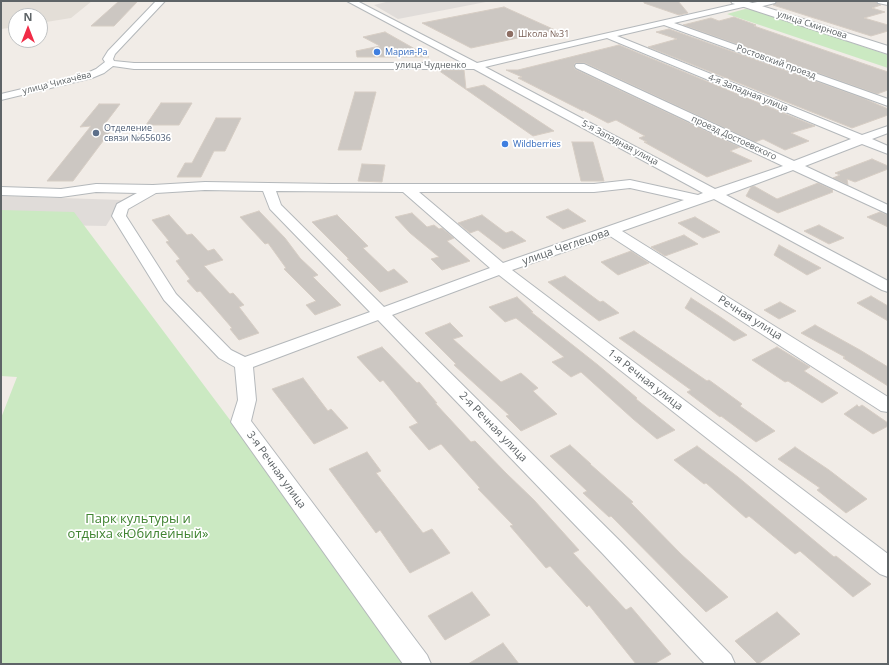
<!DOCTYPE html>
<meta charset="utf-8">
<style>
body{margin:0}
#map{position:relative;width:889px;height:665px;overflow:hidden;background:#f1ece7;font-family:"Open Sans",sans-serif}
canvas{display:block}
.frame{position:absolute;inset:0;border:2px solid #5e6467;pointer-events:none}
.north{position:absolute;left:8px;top:8px;width:40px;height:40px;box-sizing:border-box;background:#fff;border:1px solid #bfc1c2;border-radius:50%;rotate:0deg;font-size:11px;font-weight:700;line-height:16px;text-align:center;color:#5e6467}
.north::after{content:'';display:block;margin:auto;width:14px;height:18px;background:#f12c47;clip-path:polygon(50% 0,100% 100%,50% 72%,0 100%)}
</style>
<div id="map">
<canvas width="889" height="665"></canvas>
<div class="frame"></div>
<div class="north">N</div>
</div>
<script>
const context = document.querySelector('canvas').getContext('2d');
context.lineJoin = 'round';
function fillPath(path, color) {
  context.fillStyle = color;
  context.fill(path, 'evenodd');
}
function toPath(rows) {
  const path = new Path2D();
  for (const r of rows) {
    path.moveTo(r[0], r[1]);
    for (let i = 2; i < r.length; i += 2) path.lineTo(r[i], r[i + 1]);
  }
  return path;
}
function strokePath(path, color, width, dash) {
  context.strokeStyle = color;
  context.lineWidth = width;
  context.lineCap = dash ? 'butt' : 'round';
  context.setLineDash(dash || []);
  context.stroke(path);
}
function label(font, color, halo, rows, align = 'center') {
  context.font = font + ' "Open Sans",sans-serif';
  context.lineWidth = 3.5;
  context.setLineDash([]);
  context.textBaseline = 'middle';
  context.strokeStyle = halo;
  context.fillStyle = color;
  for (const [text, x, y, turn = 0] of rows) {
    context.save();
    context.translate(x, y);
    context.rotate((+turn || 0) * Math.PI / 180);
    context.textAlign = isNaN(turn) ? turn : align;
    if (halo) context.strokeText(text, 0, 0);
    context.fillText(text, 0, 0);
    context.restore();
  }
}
fillPath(toPath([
 [390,1,491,1,398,19,374,5],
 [1,196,122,200,106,226,52,225,1,213]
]), '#e0dcd9');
fillPath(toPath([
 [1,1,92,1,71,18,40,23,40,16,16,16,16,27,1,29]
]), '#e3ded7');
fillPath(toPath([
 [745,9,755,10,888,55,888,68,727,14],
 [1,210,74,212,413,664,1,664,1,418,17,377,1,376]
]), '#cbe9c2');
const building = toPath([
 [119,1,138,1,114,26,91,26,119,1],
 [644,1,678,1,688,13,679,15,644,3,644,1],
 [777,1,876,1,878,4,881,5,872,8,885,12,864,18,888,25,888,31,871,36,773,5,777,1],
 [504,7,555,30,471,48,422,23,504,7],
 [734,17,756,25,754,26,888,72,888,90,877,94,683,25,711,18,719,21,734,17],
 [669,29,863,98,888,109,888,115,852,128,648,47,677,39,656,32,669,29],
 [385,32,429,57,357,57,356,51,380,46,363,37,385,32],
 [619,45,815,126,791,133,809,141,785,150,763,139,755,142,585,63,575,63,574,67,575,69,740,147,730,151,752,161,707,177,644,142,647,142,639,138,645,136,616,120,608,123,583,110,583,111,518,78,522,77,506,70,518,70,619,45],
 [438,70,464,70,466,89,484,85,554,131,533,136,438,70],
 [355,92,376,92,361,150,338,150,355,92],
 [161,103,192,103,179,125,146,125,161,103],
 [99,104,120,104,104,125,115,125,73,181,47,181,91,126,80,127,99,104],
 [216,118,241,118,225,151,214,151,201,177,177,177,185,163,192,163,216,118],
 [572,142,593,142,604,181,581,181,572,142],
 [872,159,888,166,888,169,855,182,847,179,848,185,833,178,840,175,835,173,872,159],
 [362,164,385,165,382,182,358,181,362,164],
 [818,183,833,190,832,191,833,192,778,213,746,196,751,187,754,186,777,199,818,183],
 [568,209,586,221,563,229,546,217,568,209],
 [259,211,285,238,300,258,318,275,313,277,341,305,315,315,306,305,316,301,284,269,286,268,268,243,265,244,240,217,259,211],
 [880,212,888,215,888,227,867,217,880,212],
 [412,213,427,227,434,225,439,229,442,228,454,238,447,241,470,261,442,270,431,259,439,257,410,233,395,217,412,213],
 [169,215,187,235,192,234,208,251,214,249,223,260,204,266,230,294,233,293,244,305,239,307,259,333,239,340,230,329,232,328,200,291,197,292,187,281,190,279,176,261,180,259,166,242,169,241,152,220,169,215],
 [337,215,368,246,363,248,388,272,394,269,408,282,380,292,347,259,349,259,312,222,337,215],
 [482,215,506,233,512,231,526,241,503,249,478,230,470,233,458,223,482,215],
 [695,217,720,232,703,238,678,223,695,217],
 [819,225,844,238,829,244,804,231,819,225],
 [684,235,698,244,665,256,651,247,684,235],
 [779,245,821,268,807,275,774,255,779,245],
 [631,251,649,263,618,275,601,262,631,251],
 [565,276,600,302,603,301,619,313,599,321,548,282,565,276],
 [871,296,888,306,888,321,857,303,871,296],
 [517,297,533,312,531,312,598,365,637,398,636,399,675,430,657,439,633,419,581,372,571,377,552,362,564,357,516,318,505,322,489,307,517,297],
 [691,298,719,316,747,335,734,341,685,308,691,298],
 [780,302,796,311,779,319,764,310,780,302],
 [450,323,463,336,453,339,501,382,521,373,538,388,533,391,557,414,521,431,506,416,509,415,454,365,456,364,425,333,450,323],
 [815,325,860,350,888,367,888,386,843,358,845,357,801,333,815,325],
 [634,331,707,381,709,380,742,404,740,406,775,431,756,442,721,416,720,417,687,392,691,390,619,338,634,331],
 [382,347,417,383,419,382,437,403,435,403,471,442,475,441,506,473,534,500,579,550,573,553,626,610,631,607,671,654,654,664,636,664,589,605,587,607,550,566,546,568,510,526,513,525,478,489,480,488,441,444,429,450,409,427,418,423,383,380,380,382,357,357,382,347],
 [777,347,810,367,804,371,838,393,822,403,788,381,785,382,752,360,777,347],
 [303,378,328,411,331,409,348,428,314,444,272,389,303,378],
 [857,405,859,407,862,405,888,423,888,426,873,434,844,414,857,405],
 [570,445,591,464,590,464,633,502,631,503,681,554,728,597,706,612,611,516,609,517,583,493,587,491,550,456,570,445],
 [697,446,738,477,834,557,836,556,871,584,853,597,800,551,795,554,749,516,746,518,706,483,704,484,674,460,697,446],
 [795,447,829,470,867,499,846,513,817,490,820,488,778,459,795,447],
 [367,452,381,471,376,473,423,533,432,529,450,553,410,573,380,530,376,533,329,469,367,452],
 [472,592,490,615,445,640,428,616,472,592],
 [777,612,800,634,758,664,735,641,777,612],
 [503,643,519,664,468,664,503,643]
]);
fillPath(building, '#ccc7c2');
strokePath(building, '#d6cdc4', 1);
const minor = toPath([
 [156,1,165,1,115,54,113,59,114,61,134,63,463,63,347,1,357,1,477,63,744,2,747,2,748,4,747,6,674,23,888,99,888,106,664,25,617,36,862,135,888,126,888,133,872,139,888,146,888,154,862,144,805,166,888,205,888,214,793,170,726,195,888,281,888,292,882,290,714,199,622,231,888,397,888,412,881,411,610,236,512,270,888,554,888,577,880,574,499,275,392,315,619,540,731,655,735,664,705,664,603,554,378,320,253,367,256,400,251,421,427,655,431,664,403,664,231,422,238,400,235,367,219,358,164,300,112,216,117,204,137,193,96,192,61,197,1,195,1,187,61,189,96,184,153,185,205,182,332,184,594,184,630,180,698,195,703,193,474,69,134,69,113,66,104,73,92,78,1,100,1,94,85,74,96,69,105,62,103,59,108,51,156,1],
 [607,38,851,139,794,161,584,64,576,64,575,66,576,68,783,166,715,189,485,67,607,38],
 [630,188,684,200,503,263,419,192,594,192,630,188],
 [205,190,263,191,270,209,370,312,245,357,231,350,176,294,126,216,128,209,156,193,205,190],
 [276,191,403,192,490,268,384,307,281,205,276,191],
 [762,1,776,1,775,3,751,9,747,6,748,4,762,1],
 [877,1,888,1,888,5,878,3,877,1]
]);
const tertiary = toPath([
 [731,1,746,1,888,46,888,54,732,3,731,1]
]);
strokePath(minor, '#b4b8bb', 2);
strokePath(tertiary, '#b4b8bb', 2);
fillPath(minor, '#fff');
fillPath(tertiary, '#fff');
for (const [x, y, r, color] of [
 [510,34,4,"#8d6e63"],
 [377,52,4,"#3f7fe0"],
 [96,133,4,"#5c6f8a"],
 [505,144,4,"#3f7fe0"]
]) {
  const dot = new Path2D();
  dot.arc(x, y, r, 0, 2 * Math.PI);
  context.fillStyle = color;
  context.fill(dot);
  strokePath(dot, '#fff', 1.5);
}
label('9px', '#5e6467', '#fff', [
 ["улица Смирнова",812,25,18],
 ["Ростовский проезд",776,62,20],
 ["улица Чудненко",431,65],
 ["улица Чихачёва",57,83,-14],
 ["4-я Западная улица",748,93,22],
 ["проезд Достоевского",734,138,25],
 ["5-я Западная улица",620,143,28]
]);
label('9px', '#785e54', '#fff', [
 ["Школа №31",518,34]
], 'left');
label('9px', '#366cbe', '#fff', [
 ["Мария-Ра",385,52],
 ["Wildberries",513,144]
], 'left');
label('9px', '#4e5e75', '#fff', [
 ["Отделение",104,128],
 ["связи №656036",104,138]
], 'left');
label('11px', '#5e6467', '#fff', [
 ["улица Чеглецова",566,247,-19],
 ["Речная улица",750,318,32],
 ["1-я Речная улица",645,380,38],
 ["2-я Речная улица",493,427,46],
 ["3-я Речная улица",276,470,54]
]);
label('13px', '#3f8330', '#fff', [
 ["Парк культуры и",138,519],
 ["отдыха «Юбилейный»",138,534]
]);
</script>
